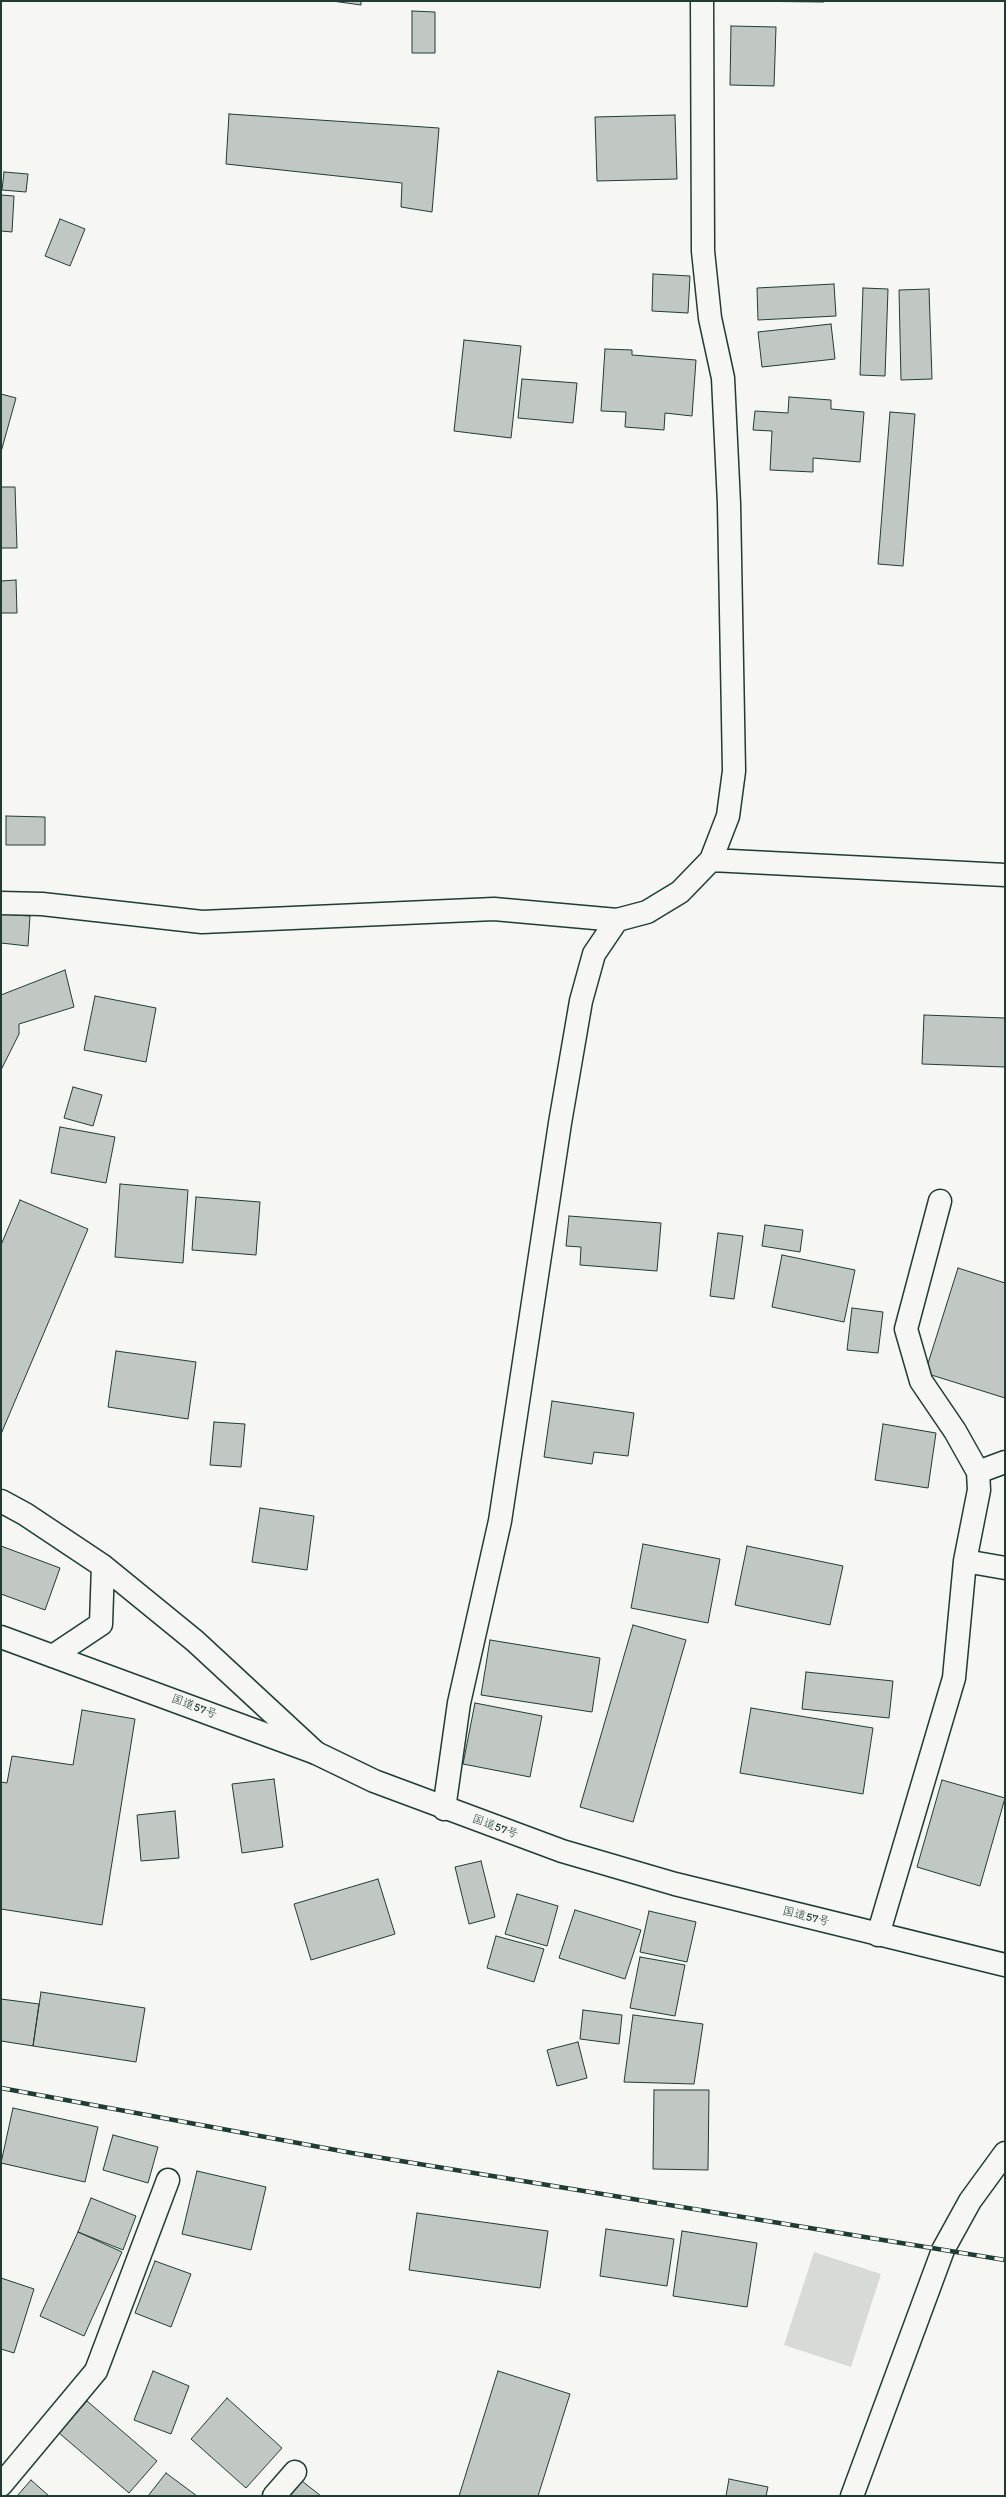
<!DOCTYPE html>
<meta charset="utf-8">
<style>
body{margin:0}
#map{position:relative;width:1006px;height:2497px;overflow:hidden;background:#f6f6f2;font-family:Itim,sans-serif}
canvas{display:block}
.frame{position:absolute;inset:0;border:2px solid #1f3d34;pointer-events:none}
</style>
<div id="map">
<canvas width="1006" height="2497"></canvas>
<div class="frame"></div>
</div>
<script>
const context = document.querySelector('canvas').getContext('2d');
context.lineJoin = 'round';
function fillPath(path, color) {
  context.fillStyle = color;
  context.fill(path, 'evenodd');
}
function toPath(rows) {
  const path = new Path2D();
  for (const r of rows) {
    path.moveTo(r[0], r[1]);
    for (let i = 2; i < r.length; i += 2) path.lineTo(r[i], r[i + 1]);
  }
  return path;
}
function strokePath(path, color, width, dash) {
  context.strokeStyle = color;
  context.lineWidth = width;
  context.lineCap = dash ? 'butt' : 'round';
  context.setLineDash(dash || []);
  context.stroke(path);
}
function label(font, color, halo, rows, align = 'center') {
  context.font = font + ' Itim,"Klee One",sans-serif';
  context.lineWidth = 3;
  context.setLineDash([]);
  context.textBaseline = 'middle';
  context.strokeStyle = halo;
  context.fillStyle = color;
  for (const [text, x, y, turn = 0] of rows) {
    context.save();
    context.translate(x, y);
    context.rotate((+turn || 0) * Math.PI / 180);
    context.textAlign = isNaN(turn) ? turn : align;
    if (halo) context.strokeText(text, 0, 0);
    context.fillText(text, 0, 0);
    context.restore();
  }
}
fillPath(toPath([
 [814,2252,881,2274,851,2367,784,2345]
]), '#d6dbd6');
const building = toPath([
 [332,1,361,1,361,5,332,1],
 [730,1,824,1,824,2,730,1],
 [412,11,435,12,435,53,412,53,412,11],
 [731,26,776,27,774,86,730,85,731,26],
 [229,114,439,128,432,212,401,207,402,183,226,164,229,114],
 [675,115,677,179,597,181,595,117,675,115],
 [4,172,28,174,26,192,2,190,4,172],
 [1,195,14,196,12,232,1,231,1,195],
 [60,219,85,229,70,266,45,256,60,219],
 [653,274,690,276,688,313,652,311,653,274],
 [834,284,836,316,758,320,757,288,834,284],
 [863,288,888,289,885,376,860,375,863,288],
 [929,289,932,379,901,380,899,290,929,289],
 [831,324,835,359,762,367,758,332,831,324],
 [464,340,521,346,511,438,454,431,464,340],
 [605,349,632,350,632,355,696,360,692,416,665,413,664,430,625,427,626,412,601,411,605,349],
 [522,379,577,383,573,423,518,418,522,379],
 [1,394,16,398,1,452,1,394],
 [789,397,831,400,831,409,864,412,860,462,813,458,813,472,770,470,772,431,753,430,755,411,788,413,789,397],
 [890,412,915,414,903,566,878,564,890,412],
 [1,487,15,487,17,548,1,548,1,487],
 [16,580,17,613,1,613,1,581,16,580],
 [6,816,45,817,45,845,6,845,6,816],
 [1,914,30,916,28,946,1,943,1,914],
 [65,970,74,1007,19,1024,19,1034,1,1070,1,995,65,970],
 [95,996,156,1008,146,1062,84,1050,95,996],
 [924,1015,1005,1018,1005,1067,922,1064,924,1015],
 [73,1087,102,1095,93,1126,64,1118,73,1087],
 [60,1127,115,1137,106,1183,51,1173,60,1127],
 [120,1184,188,1190,183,1263,115,1257,120,1184],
 [196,1197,260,1202,256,1255,192,1250,196,1197],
 [20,1200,88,1229,1,1434,1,1245,20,1200],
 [569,1216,661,1223,657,1271,580,1265,581,1247,566,1246,569,1216],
 [765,1225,803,1230,800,1252,762,1246,765,1225],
 [718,1233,743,1236,734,1299,710,1296,718,1233],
 [782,1255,855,1270,844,1322,772,1307,782,1255],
 [958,1268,1005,1283,1005,1398,925,1373,958,1268],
 [852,1308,883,1312,878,1353,847,1350,852,1308],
 [116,1351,196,1362,188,1419,108,1407,116,1351],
 [552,1401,634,1413,628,1456,594,1452,592,1464,544,1457,552,1401],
 [214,1422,245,1424,241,1467,210,1465,214,1422],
 [883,1424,936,1433,928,1488,875,1480,883,1424],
 [260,1508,314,1516,307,1570,252,1562,260,1508],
 [643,1544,720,1559,708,1623,631,1608,643,1544],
 [1,1546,60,1568,45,1610,1,1594,1,1546],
 [747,1546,843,1566,830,1625,735,1605,747,1546],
 [633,1625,686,1640,633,1822,580,1807,633,1625],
 [490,1640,600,1658,592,1712,481,1695,490,1640],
 [806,1672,893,1681,889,1718,802,1709,806,1672],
 [475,1703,542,1716,530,1777,463,1764,475,1703],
 [751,1708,873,1728,863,1794,740,1773,751,1708],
 [82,1710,135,1719,102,1925,1,1909,1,1782,7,1783,12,1756,73,1765,82,1710],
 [274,1779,283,1847,242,1853,232,1784,274,1779],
 [942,1780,1005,1798,980,1886,917,1867,942,1780],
 [175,1811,179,1858,141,1861,137,1815,175,1811],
 [481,1861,495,1917,469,1924,455,1867,481,1861],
 [378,1879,395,1934,311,1960,294,1904,378,1879],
 [517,1894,558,1906,547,1946,505,1934,517,1894],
 [575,1910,641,1930,625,1979,559,1958,575,1910],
 [649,1911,696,1922,687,1962,640,1952,649,1911],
 [496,1936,544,1949,534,1982,487,1968,496,1936],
 [640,1957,685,1965,675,2016,630,2008,640,1957],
 [41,1992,145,2008,136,2062,33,2046,41,1992],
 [1,1999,39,2004,33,2046,1,2041,1,1999],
 [583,2010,622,2015,619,2044,580,2039,583,2010],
 [633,2015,703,2024,694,2084,624,2082,633,2015],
 [578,2042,587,2078,557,2086,547,2050,578,2042],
 [654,2090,709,2090,708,2170,653,2169,654,2090],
 [13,2108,98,2127,85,2182,1,2163,13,2108],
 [113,2135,158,2147,148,2183,103,2170,113,2135],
 [197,2171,266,2187,251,2250,182,2234,197,2171],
 [91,2198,136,2216,123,2250,78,2232,91,2198],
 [417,2213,548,2231,540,2288,409,2270,417,2213],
 [606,2229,674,2239,667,2286,600,2276,606,2229],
 [682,2231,757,2243,747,2307,673,2296,682,2231],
 [78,2232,122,2252,84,2336,40,2316,78,2232],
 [155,2261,191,2274,171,2327,135,2313,155,2261],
 [1,2278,34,2289,14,2353,1,2349,1,2278],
 [153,2371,189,2386,171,2434,134,2420,153,2371],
 [498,2371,570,2394,538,2496,459,2496,498,2371],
 [227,2398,282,2448,246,2488,191,2439,227,2398],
 [87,2401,157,2461,129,2493,59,2433,87,2401],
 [166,2473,197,2496,148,2496,166,2473],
 [729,2479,768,2487,766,2496,726,2496,729,2479],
 [31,2480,49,2496,17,2496,31,2480],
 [302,2481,321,2496,290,2496,302,2481]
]);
fillPath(building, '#c1c8c3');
strokePath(building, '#1f3d34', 1);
const lane = toPath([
 [978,1472,1005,1462],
 [965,1561,1005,1568],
 [878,1935,954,1678,965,1561,979,1490,978,1472,955,1431,921,1381,906,1329,940,1201]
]);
const street = toPath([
 [711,860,1005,875],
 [1,903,42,904,202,922,494,909,617,920],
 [444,1809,459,1703,500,1521,560,1123,581,1001,594,954,617,920,647,912,680,892,711,860,728,816,734,771,729,504,723,378,710,318,703,251,702,1],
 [1,2485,96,2371,168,2180],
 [274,2496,295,2472]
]);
const secondary = toPath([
 [1,1501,25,1514,103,1566,195,1641,316,1753],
 [53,1656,101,1624,103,1566],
 [852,2496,943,2250,970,2201,1005,2153]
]);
const highway = toPath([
 [1,1637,316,1753,374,1781,562,1851,675,1884,1005,1965]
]);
strokePath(lane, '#1f3d34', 25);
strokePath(street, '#1f3d34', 25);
strokePath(secondary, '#1f3d34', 25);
strokePath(highway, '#1f3d34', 25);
strokePath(lane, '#f6f6f2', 22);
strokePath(street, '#f6f6f2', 22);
strokePath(secondary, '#f6f6f2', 22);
strokePath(highway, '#f6f6f2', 22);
const rail = toPath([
 [1,2088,352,2153,1005,2260]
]);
strokePath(rail, '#1f3d34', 4.5);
strokePath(rail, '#f6f6f2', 3, [9]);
label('12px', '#1f3d34', '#f6f6f2', [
 ["国道57号",194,1707,21],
 ["国道57号",495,1827,20],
 ["国道57号",806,1917,14]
]);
</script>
